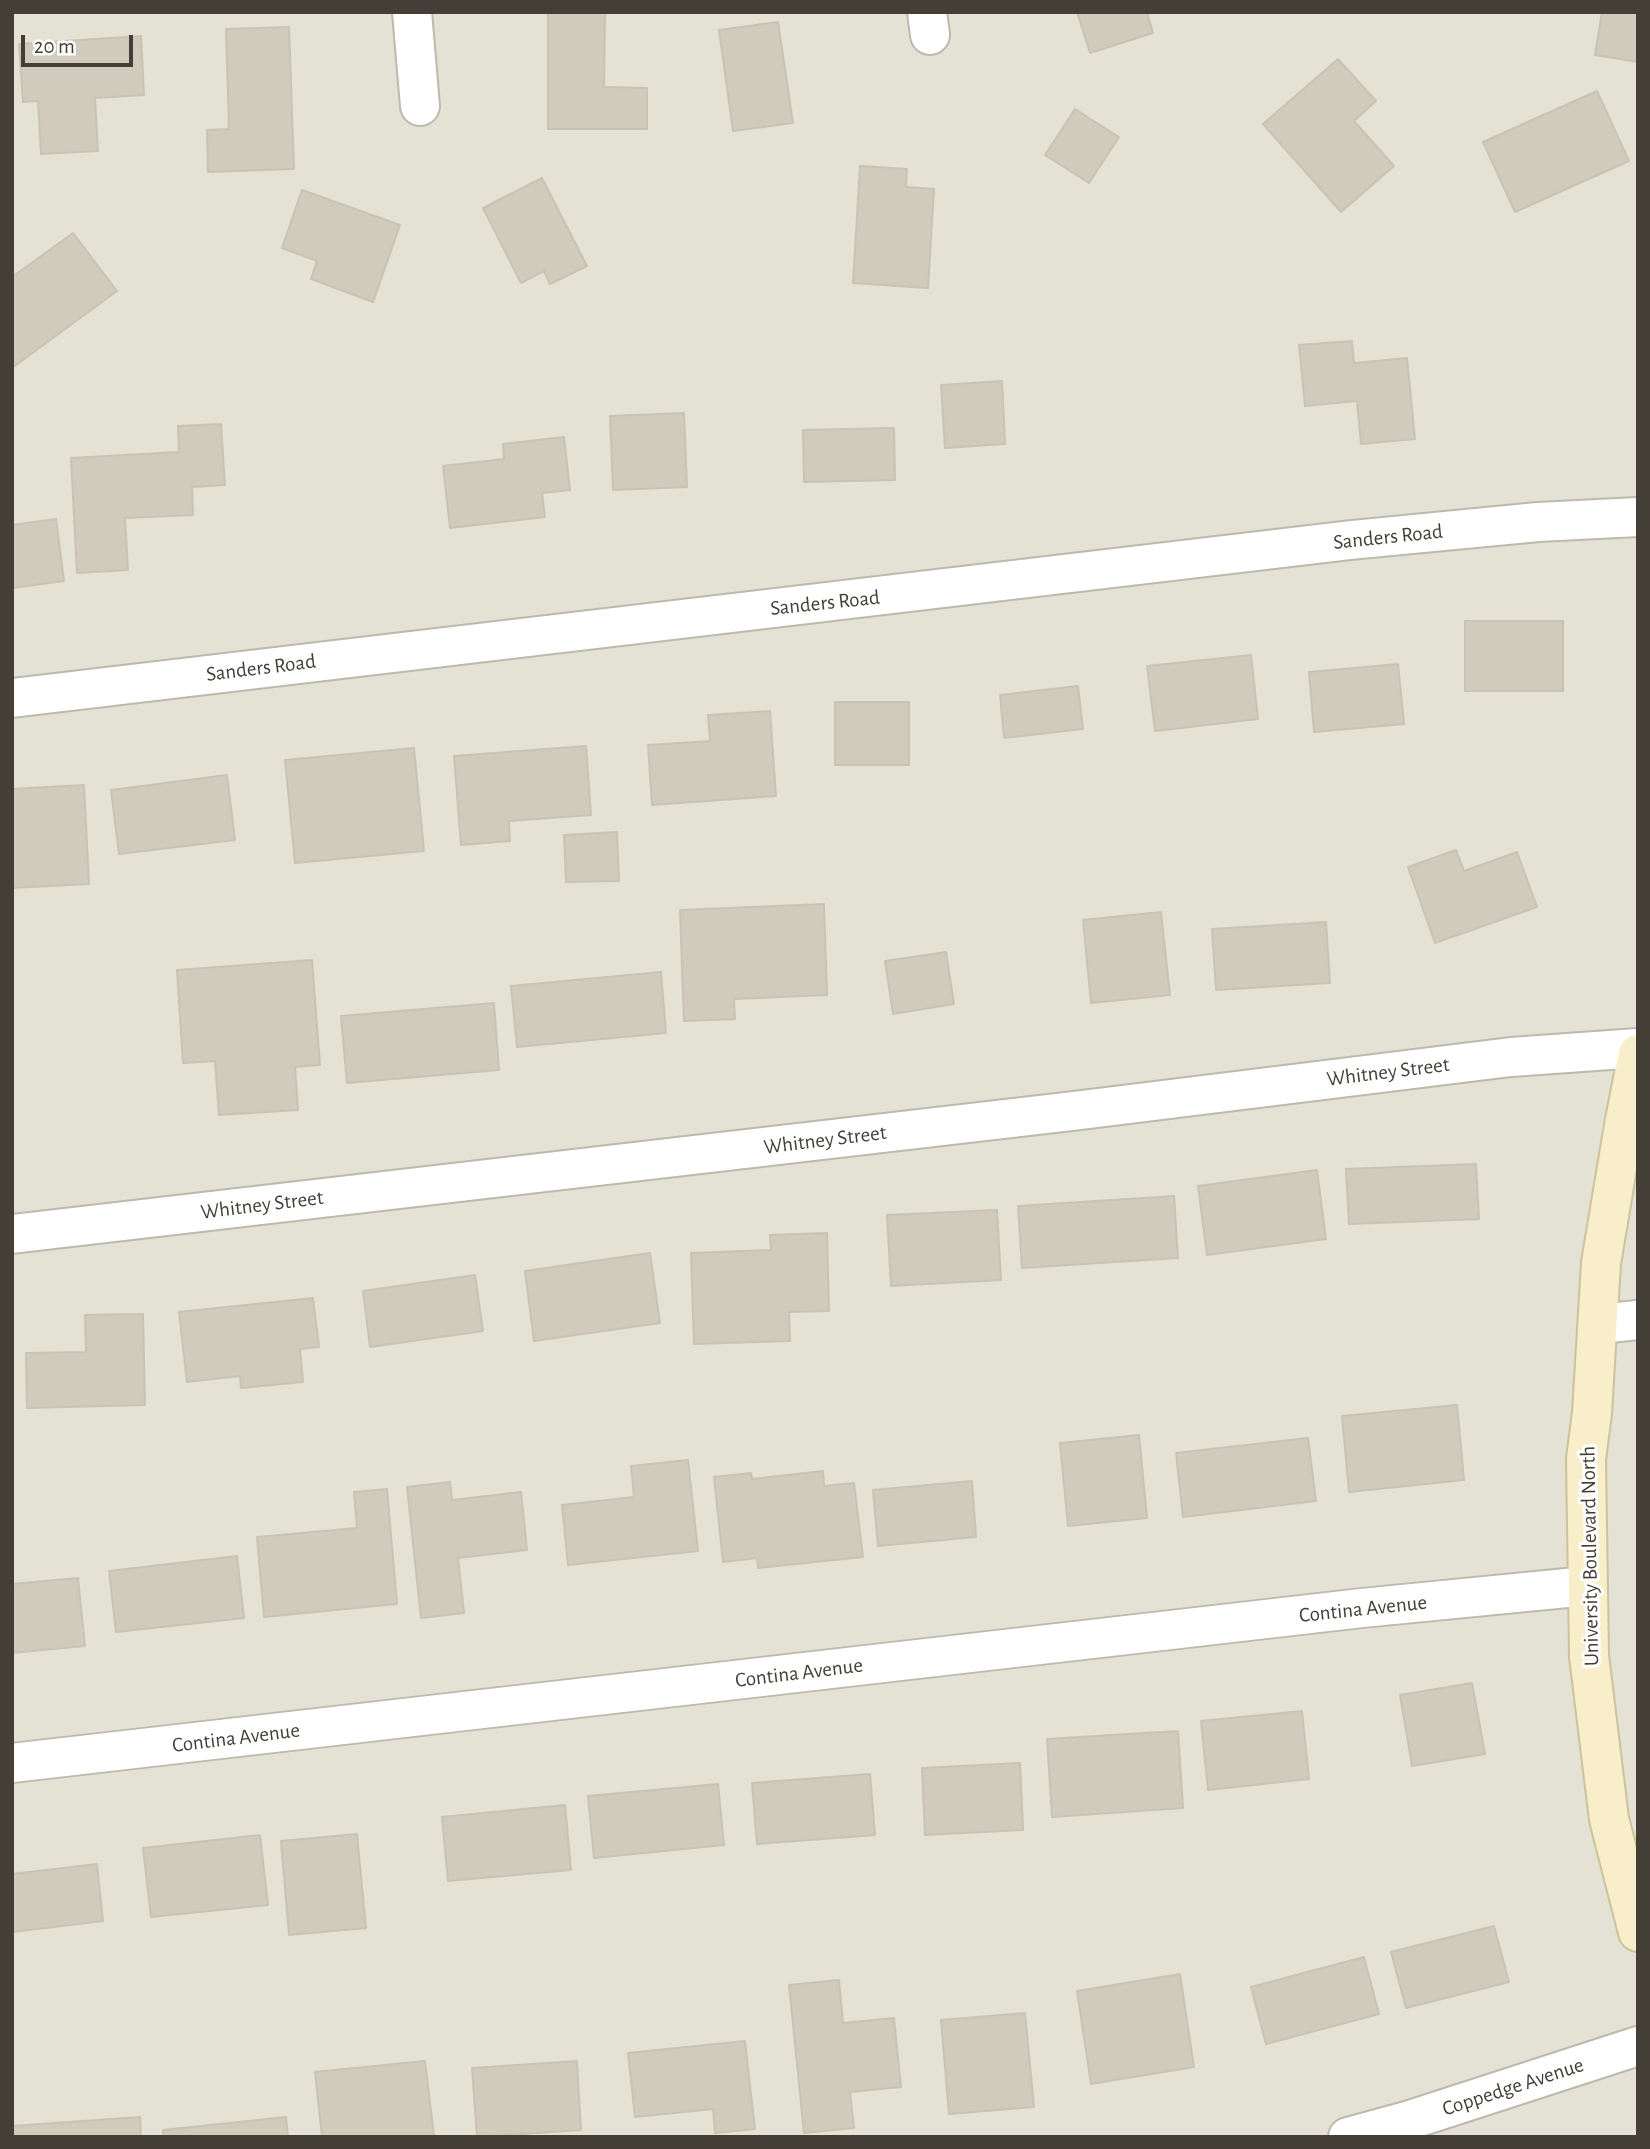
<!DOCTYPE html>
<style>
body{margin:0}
#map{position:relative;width:1650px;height:2149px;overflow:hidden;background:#f1efe7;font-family:"Alegreya Sans",sans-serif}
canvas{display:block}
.frame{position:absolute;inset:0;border:14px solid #433f36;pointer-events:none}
.scale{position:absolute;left:21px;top:35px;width:112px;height:32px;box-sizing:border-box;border:4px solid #433f36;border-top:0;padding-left:9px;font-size:21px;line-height:24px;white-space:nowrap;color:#433f36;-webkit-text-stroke:5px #fff;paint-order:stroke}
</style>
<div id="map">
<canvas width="1650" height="2149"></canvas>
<div class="frame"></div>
<div class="scale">20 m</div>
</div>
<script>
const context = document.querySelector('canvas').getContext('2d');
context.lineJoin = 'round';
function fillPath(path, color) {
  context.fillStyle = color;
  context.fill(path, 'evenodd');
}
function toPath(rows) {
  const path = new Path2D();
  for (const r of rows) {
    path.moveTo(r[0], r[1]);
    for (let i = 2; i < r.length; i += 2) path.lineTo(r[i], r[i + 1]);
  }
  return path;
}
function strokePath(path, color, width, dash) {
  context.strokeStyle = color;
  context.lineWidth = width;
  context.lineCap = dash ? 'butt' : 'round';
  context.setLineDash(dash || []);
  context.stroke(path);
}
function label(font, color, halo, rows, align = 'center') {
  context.font = font + ' "Alegreya Sans",sans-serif';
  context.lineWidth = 6;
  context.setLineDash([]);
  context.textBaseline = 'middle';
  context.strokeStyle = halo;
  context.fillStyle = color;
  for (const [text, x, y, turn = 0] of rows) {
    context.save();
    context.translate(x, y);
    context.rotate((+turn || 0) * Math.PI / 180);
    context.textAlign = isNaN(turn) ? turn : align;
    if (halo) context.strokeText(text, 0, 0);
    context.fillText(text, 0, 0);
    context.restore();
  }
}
fillPath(toPath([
 [12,12,1638,12,1638,2137,12,2137]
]), '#e4e1d5');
const building = toPath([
 [548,12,605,12,604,87,647,88,647,129,548,129,548,12],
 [1077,12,1147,12,1153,33,1090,53,1077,12],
 [1602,12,1638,12,1638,62,1595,55,1602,12],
 [778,22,793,123,733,131,719,30,778,22],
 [289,27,294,169,208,172,207,130,229,129,226,29,289,27],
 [141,36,144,95,95,98,98,151,41,154,38,101,23,102,19,44,141,36],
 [1338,59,1376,101,1354,121,1394,166,1341,212,1263,124,1338,59],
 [1597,91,1629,161,1515,212,1483,142,1597,91],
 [1075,109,1119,137,1089,183,1045,155,1075,109],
 [860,166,907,169,906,187,934,189,928,288,853,283,860,166],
 [542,178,587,266,550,284,544,271,521,283,483,208,542,178],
 [302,190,400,225,373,302,311,279,317,261,282,248,302,190],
 [73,233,117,291,12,368,12,277,73,233],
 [1352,341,1354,363,1407,358,1415,439,1361,444,1357,401,1305,406,1299,345,1352,341],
 [1002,381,1005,444,945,448,941,385,1002,381],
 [684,413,687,487,613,490,610,416,684,413],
 [221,424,225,485,192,487,193,515,125,518,128,570,77,573,71,458,179,452,178,426,221,424],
 [894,428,895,480,804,482,803,430,894,428],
 [564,437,570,490,542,493,545,517,450,528,443,466,504,459,503,444,564,437],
 [56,519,64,581,12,588,12,525,56,519],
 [1465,621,1563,621,1563,691,1465,691,1465,621],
 [1251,655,1258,719,1155,731,1147,666,1251,655],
 [1398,664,1404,724,1314,732,1309,672,1398,664],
 [1078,686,1083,729,1004,738,1000,695,1078,686],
 [835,702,909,702,909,765,835,765,835,702],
 [770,711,776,796,652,805,648,745,710,741,708,715,770,711],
 [586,746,591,815,509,821,510,841,461,845,454,756,586,746],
 [414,748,424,851,295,863,285,760,414,748],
 [227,775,235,840,119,854,111,790,227,775],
 [84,785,89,884,12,888,12,789,84,785],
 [617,832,619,881,566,882,564,835,617,832],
 [1456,850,1464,871,1517,852,1537,907,1435,943,1408,867,1456,850],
 [824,904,827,995,734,999,735,1019,684,1021,680,910,824,904],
 [1161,912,1170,995,1091,1003,1083,920,1161,912],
 [1326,922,1330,983,1216,990,1212,929,1326,922],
 [946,952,954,1004,893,1014,885,961,946,952],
 [312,960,320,1065,295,1067,298,1110,219,1115,215,1061,183,1063,177,970,312,960],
 [661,972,666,1033,517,1047,511,986,661,972],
 [494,1003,499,1070,347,1083,341,1016,494,1003],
 [1476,1164,1479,1219,1349,1224,1346,1169,1476,1164],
 [1317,1170,1326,1239,1207,1255,1198,1186,1317,1170],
 [1174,1196,1178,1258,1022,1268,1018,1206,1174,1196],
 [997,1210,1001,1280,891,1286,887,1215,997,1210],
 [827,1233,829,1311,789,1312,790,1341,694,1344,691,1253,771,1250,770,1235,827,1233],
 [650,1253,660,1323,534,1341,525,1271,650,1253],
 [475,1275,483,1331,370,1347,363,1291,475,1275],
 [313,1298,319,1347,300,1349,303,1382,241,1388,240,1376,187,1382,179,1312,313,1298],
 [143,1314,145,1405,27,1408,26,1353,86,1352,85,1315,143,1314],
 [1457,1405,1464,1480,1349,1492,1342,1416,1457,1405],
 [1139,1435,1147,1518,1068,1526,1060,1443,1139,1435],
 [1308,1438,1316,1501,1183,1517,1176,1453,1308,1438],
 [688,1460,698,1551,568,1565,562,1505,634,1497,631,1466,688,1460],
 [823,1471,824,1486,854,1483,863,1557,758,1568,757,1558,723,1562,714,1477,751,1473,752,1479,823,1471],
 [972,1481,976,1537,878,1546,873,1490,972,1481],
 [450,1482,452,1500,521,1492,527,1550,458,1558,464,1613,421,1618,407,1487,450,1482],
 [387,1489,397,1604,264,1617,257,1537,357,1528,354,1492,387,1489],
 [237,1556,244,1618,116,1632,109,1571,237,1556],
 [78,1578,85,1646,12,1653,12,1584,78,1578],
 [1472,1683,1485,1754,1412,1766,1400,1695,1472,1683],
 [1302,1711,1309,1779,1208,1790,1201,1721,1302,1711],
 [1178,1731,1183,1808,1052,1817,1047,1739,1178,1731],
 [1020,1763,1023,1830,925,1835,922,1768,1020,1763],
 [870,1774,875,1835,757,1844,752,1783,870,1774],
 [718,1784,724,1845,594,1858,588,1796,718,1784],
 [565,1805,571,1870,448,1881,442,1817,565,1805],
 [357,1834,366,1928,289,1935,281,1841,357,1834],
 [260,1835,268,1905,151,1917,143,1848,260,1835],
 [97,1864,103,1921,12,1932,12,1874,97,1864],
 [1494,1926,1509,1982,1406,2008,1391,1952,1494,1926],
 [1364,1957,1379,2014,1266,2044,1251,1987,1364,1957],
 [1180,1974,1194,2067,1091,2084,1077,1991,1180,1974],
 [839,1980,843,2023,894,2018,901,2087,850,2092,854,2128,804,2133,789,1985,839,1980],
 [1025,2013,1034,2107,949,2114,941,2020,1025,2013],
 [745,2041,755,2129,715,2133,713,2109,635,2117,628,2053,745,2041],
 [425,2061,434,2136,322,2137,315,2072,425,2061],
 [577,2061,581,2130,477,2137,472,2068,577,2061],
 [140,2117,141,2137,12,2137,12,2126,140,2117],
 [286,2117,288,2137,163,2137,163,2130,286,2117]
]);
fillPath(building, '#d1cbbd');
strokePath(building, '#cbc3b1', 2);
const street = toPath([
 [412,12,420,106],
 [927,12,930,35],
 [12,698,1351,540,1538,522,1638,517],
 [12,1234,1073,1111,1511,1057,1638,1048],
 [1599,1324,1638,1320],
 [12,1763,1362,1608,1587,1586],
 [1348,2137,1410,2120,1638,2046]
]);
const secondary = toPath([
 [1638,1054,1625,1120,1601,1263,1592,1413,1586,1459,1589,1656,1609,1819,1638,1932]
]);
strokePath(street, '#beb9ad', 42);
strokePath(secondary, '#ccc29b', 42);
strokePath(street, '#fff', 38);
strokePath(secondary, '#f8efca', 38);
label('21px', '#433f36', '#fff', [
 ["Sanders Road",1388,537,-6],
 ["Sanders Road",825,603,-6],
 ["Sanders Road",261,668,-7],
 ["Whitney Street",1388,1072,-7],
 ["Whitney Street",825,1140,-7],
 ["Whitney Street",262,1205,-7],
 ["University Boulevard North",1590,1556,-91],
 ["Contina Avenue",1363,1609,-6],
 ["Contina Avenue",799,1673,-7],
 ["Contina Avenue",236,1738,-7],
 ["Coppedge Avenue",1513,2087,-18]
]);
</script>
